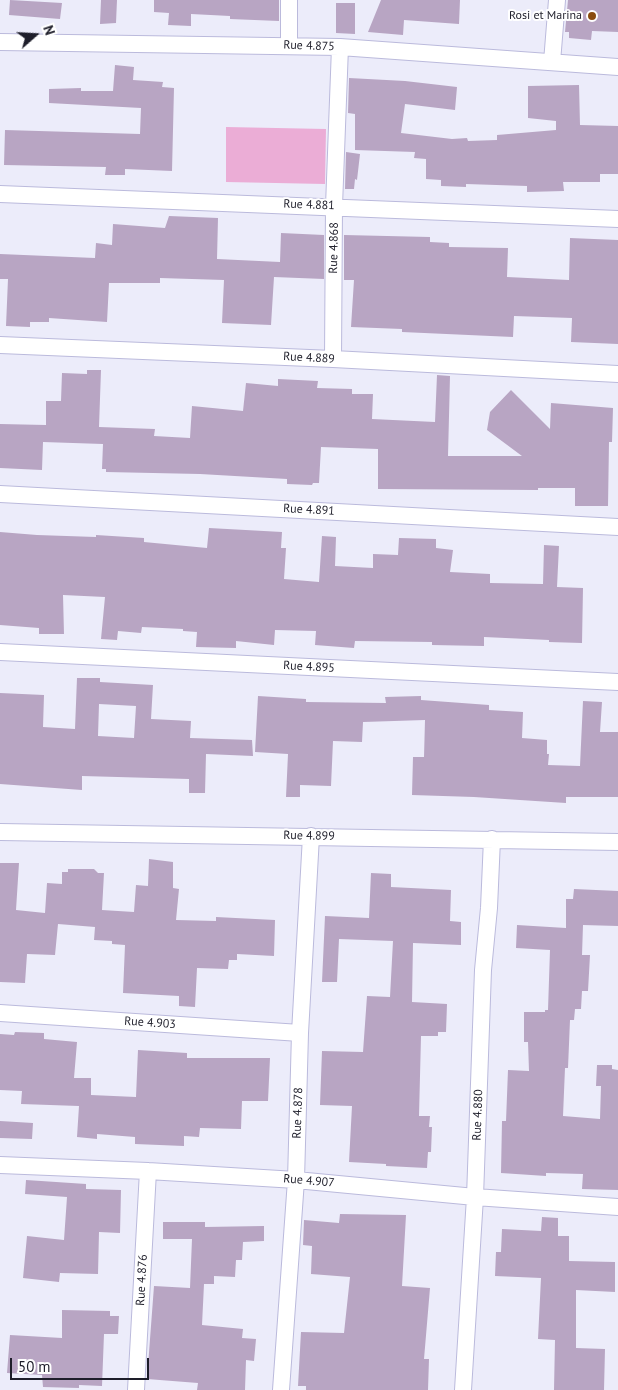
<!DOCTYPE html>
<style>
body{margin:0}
#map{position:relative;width:618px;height:1390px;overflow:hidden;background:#ececfa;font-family:"PT Sans",sans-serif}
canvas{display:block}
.north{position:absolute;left:10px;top:10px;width:50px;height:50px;-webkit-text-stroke:4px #fff;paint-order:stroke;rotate:71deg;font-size:14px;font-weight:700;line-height:20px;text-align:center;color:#1e1e2a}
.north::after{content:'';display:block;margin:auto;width:18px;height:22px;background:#1e1e2a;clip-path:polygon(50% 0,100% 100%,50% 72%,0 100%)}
.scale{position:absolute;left:10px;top:1358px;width:139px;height:22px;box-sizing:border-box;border:2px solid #1e1e2a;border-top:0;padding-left:6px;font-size:15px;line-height:18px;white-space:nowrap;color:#1e1e2a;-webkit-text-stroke:4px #fff;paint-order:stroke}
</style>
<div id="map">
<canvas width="618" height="1390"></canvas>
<div class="north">N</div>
<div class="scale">50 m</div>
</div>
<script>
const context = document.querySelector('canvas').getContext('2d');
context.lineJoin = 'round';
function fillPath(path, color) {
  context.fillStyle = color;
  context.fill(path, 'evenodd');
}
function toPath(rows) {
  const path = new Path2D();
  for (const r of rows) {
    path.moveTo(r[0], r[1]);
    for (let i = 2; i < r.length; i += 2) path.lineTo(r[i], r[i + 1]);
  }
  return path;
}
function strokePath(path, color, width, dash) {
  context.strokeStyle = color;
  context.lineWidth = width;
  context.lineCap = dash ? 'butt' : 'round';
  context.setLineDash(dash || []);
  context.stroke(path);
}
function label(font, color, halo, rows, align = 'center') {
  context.font = font + ' "PT Sans",sans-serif';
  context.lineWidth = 4;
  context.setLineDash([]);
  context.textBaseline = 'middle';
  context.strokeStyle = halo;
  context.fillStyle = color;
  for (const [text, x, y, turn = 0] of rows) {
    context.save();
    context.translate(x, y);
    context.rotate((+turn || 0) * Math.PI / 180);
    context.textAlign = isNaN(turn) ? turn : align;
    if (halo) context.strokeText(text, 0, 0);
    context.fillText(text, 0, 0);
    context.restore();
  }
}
fillPath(toPath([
 [226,127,326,129,325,184,226,182]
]), '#ebadd6');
fillPath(toPath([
 [10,0,62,3,60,19,9,15],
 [101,0,117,0,116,23,100,24],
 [154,0,279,0,279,21,230,19,230,16,191,14,191,26,168,25,169,13,154,12],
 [381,0,460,0,459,24,404,20,403,35,368,32],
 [568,0,618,0,618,32,592,31,591,40,569,38,569,32,565,32],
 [336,3,355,3,355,34,336,33],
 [115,65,134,67,133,80,163,82,162,87,174,88,172,171,125,169,125,175,105,175,106,167,4,165,5,130,140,134,141,108,49,103,49,89,81,88,81,91,113,91],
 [349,78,405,81,457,87,455,110,405,104,401,133,452,139,467,138,468,141,497,140,497,135,556,130,556,121,528,118,528,86,579,85,580,125,618,126,618,174,600,174,600,182,563,182,564,191,527,192,527,186,466,184,466,187,441,186,441,180,426,179,426,159,414,158,415,152,355,150,355,114,348,113],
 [346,152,360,154,357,180,355,179,354,189,345,189],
 [169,216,218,218,217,259,280,262,281,233,324,235,324,279,274,277,271,325,222,323,224,280,160,278,160,283,109,283,107,322,49,318,49,322,30,322,30,327,6,326,8,279,0,279,0,254,95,258,96,243,112,245,113,224,165,228],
 [344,235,430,237,430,242,449,243,449,247,508,248,507,277,569,280,570,238,618,240,618,344,571,342,572,318,514,316,513,337,402,332,402,329,351,327,354,280,344,280],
 [87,370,101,370,99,427,155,429,154,436,190,438,192,406,243,411,246,383,278,386,278,379,318,381,317,388,352,389,352,394,373,394,372,419,435,422,437,375,450,376,448,456,522,456,487,430,490,412,511,390,550,429,551,403,613,408,612,442,609,442,608,506,575,506,575,488,538,488,538,490,378,489,378,449,321,447,319,483,313,483,312,485,287,484,287,479,200,474,106,472,106,469,102,469,103,444,43,442,42,470,0,468,0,424,46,425,46,401,61,401,62,373,87,374],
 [209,528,282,532,281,548,286,548,284,579,319,582,322,536,336,537,335,566,373,568,373,554,398,555,399,538,436,539,436,548,453,550,450,572,490,574,490,583,543,584,544,545,559,546,557,587,583,588,582,643,549,642,549,640,484,637,484,646,432,645,432,642,355,641,354,648,315,645,316,631,275,630,274,645,236,641,236,648,196,647,197,632,183,631,183,629,142,627,141,633,118,631,117,640,101,639,105,597,63,595,64,634,39,634,39,628,0,625,0,532,37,535,96,537,96,535,144,538,144,542,207,548],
 [77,678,100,678,100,682,153,685,151,719,191,721,190,738,252,740,253,756,206,754,205,793,189,793,189,779,82,776,82,790,0,784,0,693,44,695,43,727,75,729],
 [99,704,136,706,134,738,98,736],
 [258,696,306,699,306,702,386,703,385,697,421,696,421,700,489,705,489,710,523,712,522,738,547,740,547,754,549,754,548,765,580,766,583,701,602,702,600,732,618,732,618,797,566,797,566,803,474,797,412,795,413,757,424,757,425,720,363,722,362,742,333,741,331,786,300,785,300,797,286,797,288,754,255,752],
 [149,859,173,862,173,888,179,889,176,920,216,921,216,917,275,920,274,956,237,954,237,960,229,960,228,969,197,968,195,1007,179,1006,179,996,123,993,125,945,112,944,112,941,94,940,95,927,58,924,55,955,27,954,25,983,0,982,0,863,19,863,16,910,45,913,47,883,62,884,62,872,68,872,68,869,94,869,98,873,104,873,102,910,134,912,136,885,148,886],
 [371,873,391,874,391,887,451,890,450,921,461,922,461,945,413,943,412,1002,447,1004,446,1032,438,1032,438,1036,421,1036,419,1116,430,1116,429,1127,432,1127,431,1152,428,1152,427,1168,386,1166,386,1164,349,1162,352,1106,320,1105,322,1051,363,1052,367,996,390,997,393,941,339,939,337,982,322,982,325,916,369,918],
 [574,889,618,891,618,926,583,925,582,955,590,955,588,991,582,991,581,1009,575,1009,574,1020,570,1020,568,1068,565,1068,563,1116,600,1119,601,1086,596,1086,597,1065,612,1065,612,1069,618,1070,618,1190,582,1189,583,1174,546,1173,546,1176,501,1173,502,1121,506,1121,508,1070,529,1071,528,1042,524,1042,524,1012,545,1012,545,1010,548,1010,550,950,516,948,517,925,566,928,566,899,573,899],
 [15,1032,44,1033,44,1039,77,1042,74,1078,91,1078,91,1095,136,1097,138,1050,187,1053,187,1058,270,1058,268,1101,242,1101,241,1129,200,1128,199,1137,184,1136,184,1146,135,1144,135,1137,97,1134,97,1139,77,1137,79,1106,21,1104,22,1091,0,1090,0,1034,14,1035],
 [0,1121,33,1123,32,1139,0,1138],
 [26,1180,86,1184,86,1189,121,1190,120,1233,99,1232,98,1274,60,1273,59,1282,23,1278,27,1236,64,1240,67,1197,25,1194],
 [340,1214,406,1215,402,1286,430,1288,424,1359,429,1359,428,1390,306,1390,306,1386,298,1386,301,1332,344,1333,350,1277,311,1274,312,1246,303,1245,304,1220,339,1223],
 [542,1217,558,1218,558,1236,569,1236,569,1261,615,1262,615,1292,576,1290,576,1348,605,1349,604,1390,554,1390,555,1340,538,1339,541,1278,495,1276,496,1252,501,1252,502,1229,541,1231],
 [163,1222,205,1222,205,1227,264,1226,264,1241,243,1242,242,1260,236,1260,235,1277,214,1276,214,1284,204,1284,202,1325,243,1329,242,1338,256,1339,254,1361,246,1360,245,1390,197,1390,198,1383,147,1379,154,1286,190,1288,192,1239,163,1239],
 [62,1310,110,1311,110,1316,119,1316,118,1334,104,1334,102,1386,79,1385,79,1388,43,1387,42,1375,7,1373,10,1335,62,1338]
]), '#b8a5c3');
const street = toPath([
 [289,0,289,46],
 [0,42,340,47,618,67],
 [552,62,557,0],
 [0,194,618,219],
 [0,345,333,359,618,374],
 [333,359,334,206,340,47],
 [0,494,618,527],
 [0,652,618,682],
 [0,832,618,842],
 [0,1013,300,1033],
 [0,1165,148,1171,296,1180,475,1197,618,1207],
 [136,1390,148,1171],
 [281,1390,296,1180,300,1033,311,836],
 [463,1390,475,1197,483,970,489,908,492,839]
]);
strokePath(street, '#bbbadc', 18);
strokePath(street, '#fff', 16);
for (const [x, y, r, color] of [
 [592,16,5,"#8a4c0e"]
]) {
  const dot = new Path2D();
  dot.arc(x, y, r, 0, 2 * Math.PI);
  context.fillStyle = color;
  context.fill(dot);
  strokePath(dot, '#fff', 2);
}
label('12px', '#1e1e2a', '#fff', [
 ["Rosi et Marina",582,16]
], 'right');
label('12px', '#1e1e2a', '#fff', [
 ["Rue 4.875",309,46,2],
 ["Rue 4.881",309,205,2],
 ["Rue 4.868",334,248,-89],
 ["Rue 4.889",309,358,3],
 ["Rue 4.891",309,510,3],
 ["Rue 4.895",309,667,3],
 ["Rue 4.899",309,836,1],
 ["Rue 4.903",150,1023,4],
 ["Rue 4.878",298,1113,-88],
 ["Rue 4.880",478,1115,-88],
 ["Rue 4.907",309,1181,5],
 ["Rue 4.876",142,1280,-87]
]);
</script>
